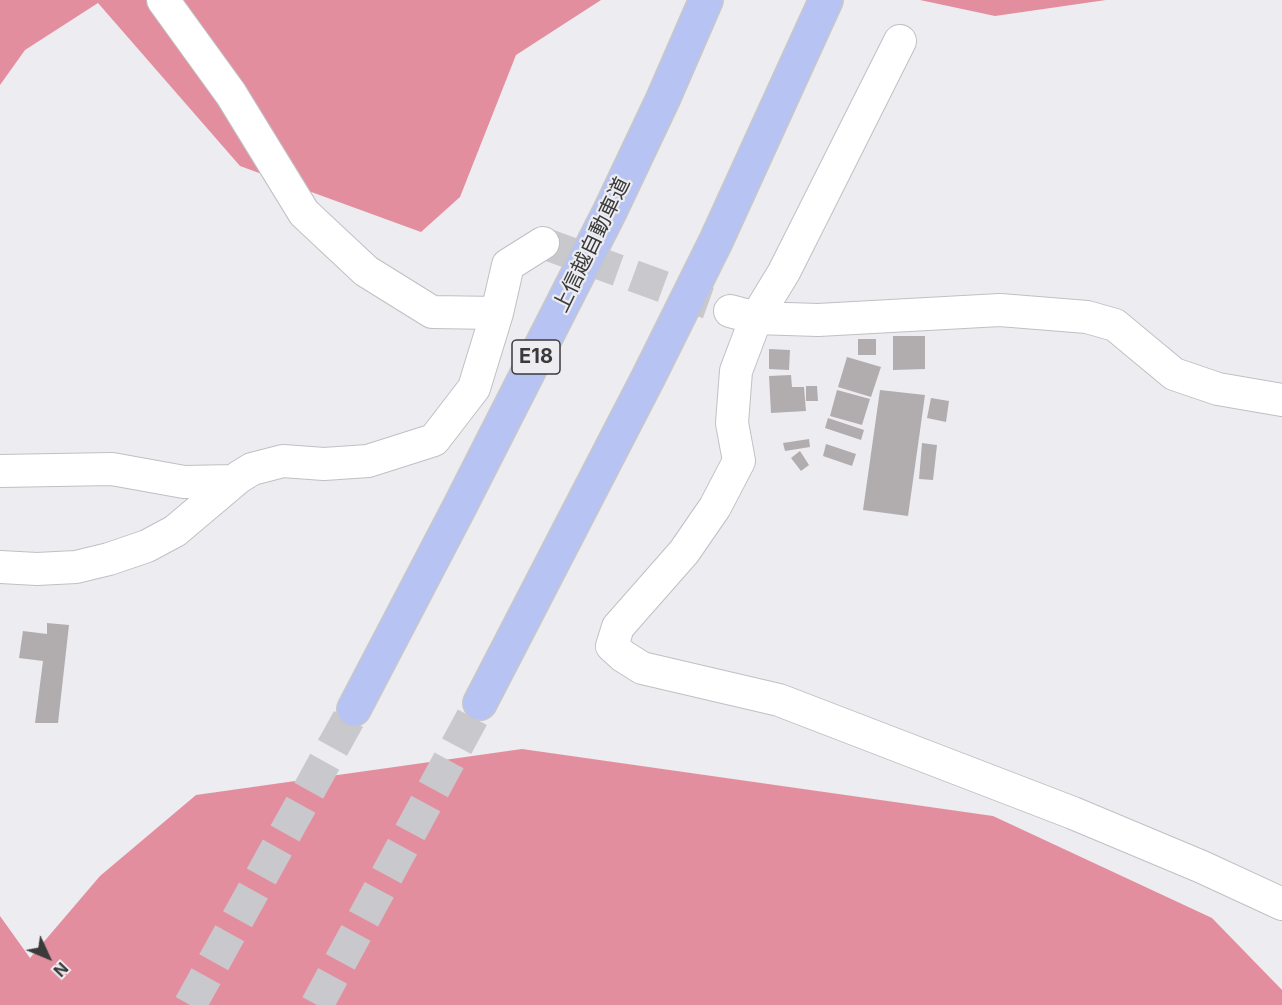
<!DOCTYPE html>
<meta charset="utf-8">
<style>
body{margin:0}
#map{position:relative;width:1282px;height:1005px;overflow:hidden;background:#edecf0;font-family:Inter,sans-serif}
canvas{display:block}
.north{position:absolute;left:18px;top:927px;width:60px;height:60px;-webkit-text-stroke:4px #edecf0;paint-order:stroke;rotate:134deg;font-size:16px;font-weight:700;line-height:24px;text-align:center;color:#3a3a3b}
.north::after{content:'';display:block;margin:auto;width:21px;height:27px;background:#3a3a3b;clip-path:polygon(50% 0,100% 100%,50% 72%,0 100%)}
</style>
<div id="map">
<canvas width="1282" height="1005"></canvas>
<div class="north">N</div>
</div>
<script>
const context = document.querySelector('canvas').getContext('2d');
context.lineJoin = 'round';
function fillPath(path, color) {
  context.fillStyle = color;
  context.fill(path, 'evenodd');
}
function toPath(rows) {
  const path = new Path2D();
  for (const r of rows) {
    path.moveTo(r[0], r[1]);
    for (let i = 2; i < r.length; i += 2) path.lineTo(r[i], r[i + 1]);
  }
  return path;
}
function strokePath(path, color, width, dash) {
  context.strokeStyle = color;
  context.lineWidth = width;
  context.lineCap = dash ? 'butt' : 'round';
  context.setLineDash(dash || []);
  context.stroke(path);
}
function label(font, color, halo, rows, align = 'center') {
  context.font = font + ' Inter,"Noto Sans JP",sans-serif';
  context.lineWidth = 4.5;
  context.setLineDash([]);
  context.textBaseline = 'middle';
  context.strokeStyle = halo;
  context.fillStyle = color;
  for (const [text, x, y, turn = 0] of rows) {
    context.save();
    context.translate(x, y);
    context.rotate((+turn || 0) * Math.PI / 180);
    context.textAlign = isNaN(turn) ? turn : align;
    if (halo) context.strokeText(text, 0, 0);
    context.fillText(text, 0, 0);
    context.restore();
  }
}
fillPath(toPath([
 [0,0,601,0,516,55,460,197,421,232,240,166,98,3,25,50,0,85],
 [920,0,1106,0,995,16],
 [522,749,993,816,1212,918,1282,990,1282,1005,0,1005,0,916,30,958,100,876,196,795]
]), '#e38e9e');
fillPath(toPath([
 [893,336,925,336,925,369,893,370],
 [858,339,876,339,876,355,858,355],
 [769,349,790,350,789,370,769,369],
 [847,357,881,367,871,397,838,387],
 [791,375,792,387,804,387,806,411,771,413,769,376],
 [806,386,817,386,818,401,806,401],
 [837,390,870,399,862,425,830,416],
 [880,390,925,395,908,516,863,510],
 [931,398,949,401,946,422,927,418],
 [828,418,864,430,861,440,825,428],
 [809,439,810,447,785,451,783,443],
 [922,443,937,445,933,480,919,479],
 [826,444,856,454,852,466,823,456],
 [800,451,809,465,801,471,791,458],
 [47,623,69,625,58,723,35,723,43,661,19,658,23,631,47,634]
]), '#b1adaf');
strokePath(toPath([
 [543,243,730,311]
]), '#c9c8cc', 32, [32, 16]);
strokePath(toPath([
 [190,1005,354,709],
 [317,1005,480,703]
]), '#c9c8cc', 33, [33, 16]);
const minor = toPath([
 [163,0,231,94,304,213,366,271,432,312,497,313],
 [900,41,784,272,756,318,736,371,732,423,739,461,715,507,684,552,618,627,612,646,623,656,642,668,779,700,1073,813,1202,867,1282,904],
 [730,311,756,318,818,320,1000,310,1087,317,1115,325,1174,374,1218,389,1282,400],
 [0,471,112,469,184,482,234,481],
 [0,567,37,569,76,567,109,559,147,546,175,531,239,477,252,469,283,461,324,464,368,461,434,440,474,388,497,313,508,265,543,243]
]);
const highway = toPath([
 [480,703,649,376,716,241,826,0],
 [354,709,460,506,610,211,663,99,706,0]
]);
strokePath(minor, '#c1bfc3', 34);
strokePath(highway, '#c8c8c8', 36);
strokePath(minor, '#fff', 32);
strokePath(highway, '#b7c3f3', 33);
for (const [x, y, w] of [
 [536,357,48]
]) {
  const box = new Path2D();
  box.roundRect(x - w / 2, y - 17, w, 34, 4.5);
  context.fillStyle = '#edecf0';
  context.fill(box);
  strokePath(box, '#3a3a3b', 1.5);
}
label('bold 20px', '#3a3a3b', null, [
 ["E18",536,357]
]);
label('21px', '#3a3a3b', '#edecf0', [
 ["上信越自動車道",592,245,-64]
]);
</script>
